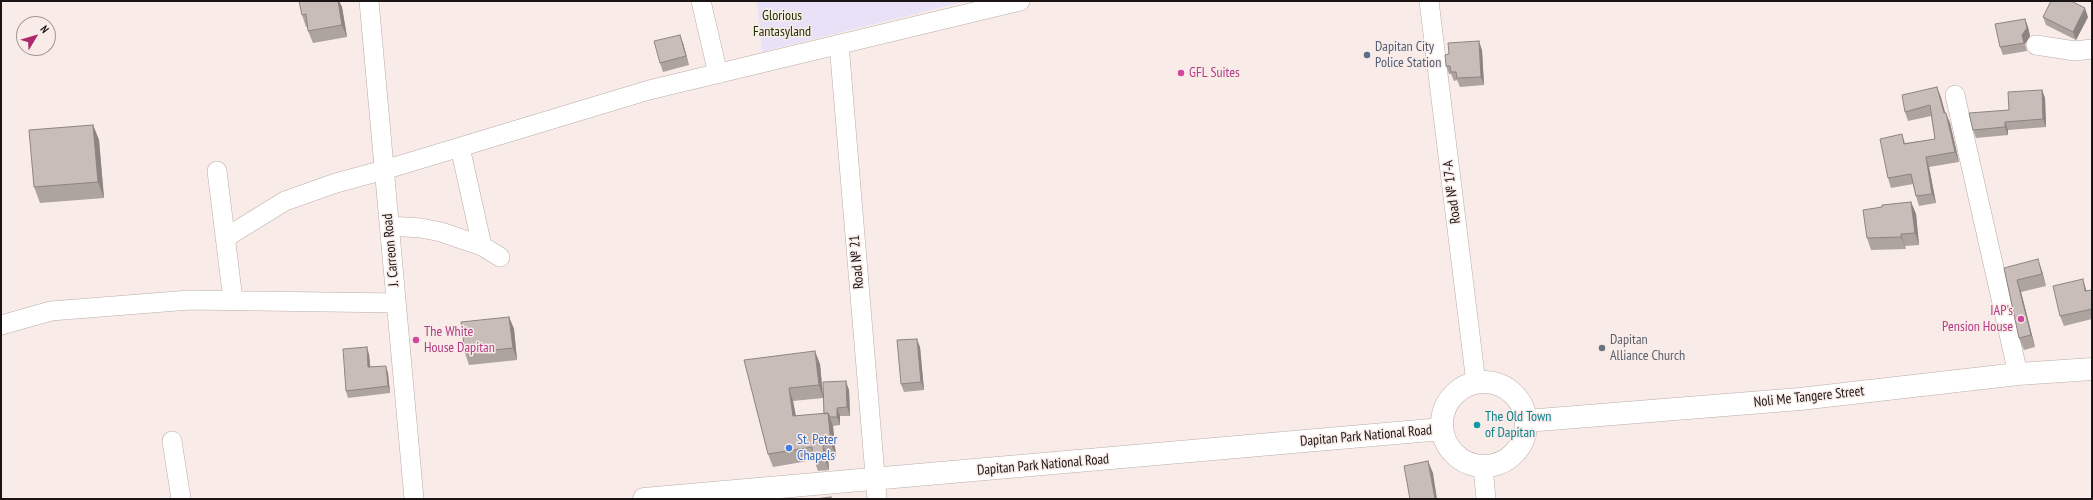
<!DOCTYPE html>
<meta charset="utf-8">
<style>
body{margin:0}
#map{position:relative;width:2093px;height:500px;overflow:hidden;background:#f9ece8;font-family:"PT Sans Narrow",sans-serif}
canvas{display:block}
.frame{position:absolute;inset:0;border:2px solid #1a1514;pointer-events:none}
.north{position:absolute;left:16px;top:16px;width:40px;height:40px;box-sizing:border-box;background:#f9ece8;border:1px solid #a09693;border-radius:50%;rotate:52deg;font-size:11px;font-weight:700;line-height:16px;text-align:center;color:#1a1514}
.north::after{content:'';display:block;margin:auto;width:14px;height:18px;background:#af286c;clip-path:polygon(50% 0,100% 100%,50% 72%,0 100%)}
</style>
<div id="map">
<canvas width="2093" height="500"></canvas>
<div class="frame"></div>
<div class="north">N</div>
</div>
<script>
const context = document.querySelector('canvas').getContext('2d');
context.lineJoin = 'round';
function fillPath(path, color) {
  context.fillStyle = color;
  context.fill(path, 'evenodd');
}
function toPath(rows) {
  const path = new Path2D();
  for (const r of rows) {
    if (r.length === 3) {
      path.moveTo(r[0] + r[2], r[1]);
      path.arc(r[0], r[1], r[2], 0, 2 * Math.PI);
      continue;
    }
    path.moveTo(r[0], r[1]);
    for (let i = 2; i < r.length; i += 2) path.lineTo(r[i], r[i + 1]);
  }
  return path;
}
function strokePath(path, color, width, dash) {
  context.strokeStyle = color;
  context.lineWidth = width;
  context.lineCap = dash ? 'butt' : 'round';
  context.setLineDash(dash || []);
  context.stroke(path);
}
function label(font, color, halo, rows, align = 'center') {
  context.font = font + ' "PT Sans Narrow",sans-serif';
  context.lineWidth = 3;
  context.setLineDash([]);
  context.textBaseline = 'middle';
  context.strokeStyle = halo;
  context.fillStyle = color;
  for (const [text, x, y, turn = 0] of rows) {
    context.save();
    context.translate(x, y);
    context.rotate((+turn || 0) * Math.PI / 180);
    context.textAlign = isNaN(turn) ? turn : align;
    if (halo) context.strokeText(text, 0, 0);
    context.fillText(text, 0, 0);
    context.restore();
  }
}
fillPath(toPath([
 [757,1,967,1,762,52]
]), '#e8e1f7');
const minor = toPath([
 [369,1,414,499],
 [701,1,718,74],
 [1429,1,1476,383],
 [839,44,877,499],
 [2036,45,2075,51,2092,49],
 [1955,95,2018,374],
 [460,147,482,246],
 [217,171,233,300],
 [389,226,421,228,441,232,482,246,500,257],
 [225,238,285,201,336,183,384,170,649,90,1020,1],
 [1,325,51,311,190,300,395,303],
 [172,441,181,499],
 [1483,467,1486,499]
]);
const major = toPath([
 [1484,424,42],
 [1526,421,1800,399,2018,374,2092,369],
 [644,499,1442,429]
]);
strokePath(minor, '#b8ada8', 20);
strokePath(major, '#b8ada8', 23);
strokePath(minor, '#fff', 19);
strokePath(major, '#fff', 22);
fillPath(toPath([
 [302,1,339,1,342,7,347,37,313,43,308,31,308,27,306,27,302,15],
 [2043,17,2088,17,2076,40,2046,25],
 [2025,19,2028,27,2030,36,2025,44,2027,51,2003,55,2000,47],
 [683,43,689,65,663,72,660,63],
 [1482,50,1484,85,1460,87,1457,80,1454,81,1451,74,1449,74,1446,66],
 [1937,87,1945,113,1950,123,1959,162,1929,167,1936,203,1919,206,1916,196,1913,184,1891,188,1888,178,1902,134,1905,143,1935,139,1931,116,1908,121,1905,112],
 [2042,90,2045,98,2046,127,2008,130,2008,135,1976,138,1973,130,2009,110],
 [93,125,99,140,104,198,40,203,34,187],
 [1911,202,1916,214,1919,245,1905,246,1906,249,1871,250,1867,238,1882,207],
 [2004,268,2042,271,2046,286,2021,292,2035,347,2024,350,2019,338],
 [2092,290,2092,319,2064,326,2060,316,2087,291],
 [509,317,514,329,517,360,469,365,465,353],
 [920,347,924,390,904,392,901,384],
 [369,354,370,367,388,373,390,393,348,398,346,391],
 [744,360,820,364,823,394,849,390,850,416,840,416,840,425,833,426,836,457,828,458,829,470,818,471,814,460,773,467,768,454],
 [823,398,824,414,796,416,793,401]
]), '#ada39f');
fillPath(toPath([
 [338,1,339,1,342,7,347,37,342,25],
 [2085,8,2088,17,2076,40,2073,32],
 [2025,19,2028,27,2030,36,2025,44,2027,51,2022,35],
 [680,35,683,43,689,65,686,56],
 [1479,41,1482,50,1484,85,1481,77],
 [1937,87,1941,97,1948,123,1944,113],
 [2042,90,2045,98,2046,127,2043,119],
 [1946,113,1950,123,1959,162,1955,152],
 [2005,122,2008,130,2008,135,2005,127],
 [93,125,99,140,104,198,98,182],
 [1926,157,1929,167,1936,203,1932,194],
 [1911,202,1916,214,1919,245,1915,233],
 [1901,234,1906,249,1901,237],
 [2038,259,2042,271,2046,286,2042,274],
 [2083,279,2086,289,2089,301,2085,291],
 [2017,280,2021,292,2035,347,2031,335],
 [509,317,514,329,517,360,513,348],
 [917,339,920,347,924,390,921,382],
 [367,347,369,354,371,374,368,367],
 [815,351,820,364,823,398,819,385],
 [386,366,388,373,390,393,388,386],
 [846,381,849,390,850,416,847,407],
 [789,388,793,401,798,429,793,416],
 [837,408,840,416,840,425,837,417],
 [828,413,833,426,836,457,831,444],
 [823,445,828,458,829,470,824,457],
 [1428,461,1433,473,1437,499,1435,499]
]), '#8d8482');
const building = toPath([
 [299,1,338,1,342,25,308,31,306,14,302,15,299,1],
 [2051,1,2071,1,2085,8,2073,32,2043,17,2051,1],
 [2025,19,2027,28,2022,35,2024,43,2000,47,1995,24,2025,19],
 [680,35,686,56,660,63,654,41,680,35],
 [1479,41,1481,77,1457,78,1456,72,1451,72,1450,66,1446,66,1445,55,1449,54,1448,43,1479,41],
 [1937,87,1944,113,1946,113,1955,152,1926,157,1932,194,1916,196,1911,174,1888,178,1880,139,1902,134,1904,144,1935,139,1930,105,1905,112,1902,95,1937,87],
 [2042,90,2043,119,2005,122,2005,127,1973,130,1969,113,2009,110,2008,92,2042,90],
 [93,125,98,182,34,187,29,130,93,125],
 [1911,202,1915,233,1901,234,1901,237,1867,238,1863,210,1882,207,1882,205,1911,202],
 [2038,259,2042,274,2017,280,2031,335,2019,338,2004,268,2038,259],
 [2083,279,2085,291,2092,290,2092,309,2060,316,2053,286,2083,279],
 [509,317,513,348,465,353,461,322,509,317],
 [917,339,921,382,901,384,897,340,917,339],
 [367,347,368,367,386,366,388,386,346,391,343,349,367,347],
 [815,351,819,385,789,388,793,416,828,413,831,444,823,445,824,457,813,458,812,447,768,454,744,360,815,351],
 [846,381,847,407,837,408,837,417,830,417,828,413,824,414,823,382,846,381],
 [1428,461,1435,499,1410,499,1404,466,1428,461],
 [831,497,831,499,815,499,831,497]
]);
fillPath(building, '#c9bdb9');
strokePath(building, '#8d8482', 1);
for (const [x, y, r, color] of [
 [1367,55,4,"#5c6f8a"],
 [1181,73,4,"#d1479c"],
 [2021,319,4,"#d1479c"],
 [416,340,4,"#d1479c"],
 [1602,348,4,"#6b7280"],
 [1477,425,4,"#0f9aa8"],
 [789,448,4,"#3f7fe0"]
]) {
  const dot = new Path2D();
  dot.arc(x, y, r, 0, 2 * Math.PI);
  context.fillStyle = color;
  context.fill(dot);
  strokePath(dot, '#f9ece8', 1.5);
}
label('14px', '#213202', '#f9ece8', [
 ["Glorious",782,16],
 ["Fantasyland",782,32]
]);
label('14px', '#4e5e75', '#f9ece8', [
 ["Dapitan City",1375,47],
 ["Police Station",1375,63]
], 'left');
label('14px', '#b23c85', '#f9ece8', [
 ["GFL Suites",1189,73],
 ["IAP's",2013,311,"right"],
 ["Pension House",2013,327,"right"],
 ["The White",424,332],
 ["House Dapitan",424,348]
], 'left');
label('14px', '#1a1514', '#f9ece8', [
 ["Road № 17-A",1452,192,-97],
 ["J. Carreon Road",391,250,-95],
 ["Road № 21",857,262,-95],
 ["Noli Me Tangere Street",1809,397,-6],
 ["Dapitan Park National Road",1366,436,-5],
 ["Dapitan Park National Road",1043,465,-5]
]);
label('14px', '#5b616d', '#f9ece8', [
 ["Dapitan",1610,340],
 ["Alliance Church",1610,356]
], 'left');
label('14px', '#0d838f', '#f9ece8', [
 ["The Old Town",1485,417],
 ["of Dapitan",1485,433]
], 'left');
label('14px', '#366cbe', '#f9ece8', [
 ["St. Peter",797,440],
 ["Chapels",797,456]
], 'left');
</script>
